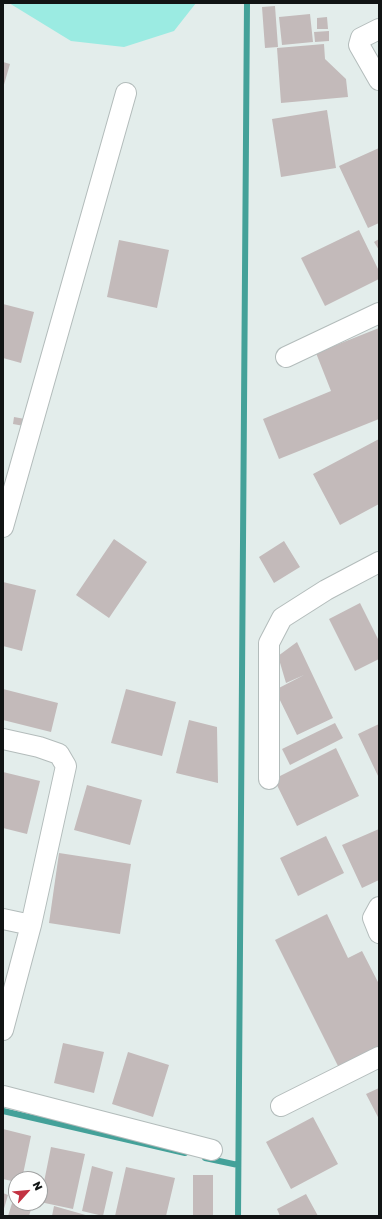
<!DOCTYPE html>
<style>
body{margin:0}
#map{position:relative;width:382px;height:1219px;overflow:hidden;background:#e3edeb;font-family:"Golos Text",sans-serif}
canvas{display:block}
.frame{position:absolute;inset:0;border:4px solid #111414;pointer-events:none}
.north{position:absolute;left:8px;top:1171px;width:40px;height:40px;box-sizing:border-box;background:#fff;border:1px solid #a0a1a1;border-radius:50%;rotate:63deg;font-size:11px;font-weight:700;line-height:16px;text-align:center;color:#111414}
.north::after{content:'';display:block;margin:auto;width:14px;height:18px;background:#c33343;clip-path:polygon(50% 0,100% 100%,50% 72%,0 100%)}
</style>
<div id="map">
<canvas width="382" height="1219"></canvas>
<div class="frame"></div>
<div class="north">N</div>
</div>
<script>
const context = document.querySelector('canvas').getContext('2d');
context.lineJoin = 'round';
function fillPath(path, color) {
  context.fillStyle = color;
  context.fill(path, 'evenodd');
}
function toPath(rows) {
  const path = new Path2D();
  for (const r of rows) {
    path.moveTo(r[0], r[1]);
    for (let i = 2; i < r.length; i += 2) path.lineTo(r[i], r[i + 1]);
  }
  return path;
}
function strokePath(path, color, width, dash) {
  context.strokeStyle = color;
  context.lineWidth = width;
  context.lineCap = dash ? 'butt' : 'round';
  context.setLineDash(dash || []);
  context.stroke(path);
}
fillPath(toPath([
 [9,3,196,3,174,31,124,47,71,41]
]), '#9bebe2');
strokePath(toPath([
 [3,1111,185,1153],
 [205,1158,238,1165],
 [238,1216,247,3]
]), '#44a199', 6);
fillPath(toPath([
 [275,6,278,47,265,48,262,7],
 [310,14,313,42,282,45,279,17],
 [327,17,328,29,317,29,317,18],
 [329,31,329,41,315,42,314,32],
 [324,44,325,59,346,79,348,97,281,103,277,48],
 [3,62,10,64,3,88],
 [327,110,336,168,281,177,272,119],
 [379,148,379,223,368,228,339,166],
 [359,230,379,271,379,279,325,306,301,258],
 [379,239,379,250,374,242],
 [119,240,169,250,157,308,107,297],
 [3,304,34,312,21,363,3,358],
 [379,328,379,419,279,459,263,419,331,391,316,353],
 [14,417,25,419,24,426,13,424],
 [379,439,379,504,340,525,313,474],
 [114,539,147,562,109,618,76,595],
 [284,541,300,567,274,583,259,557],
 [3,582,36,590,22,651,3,646],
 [360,603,379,641,379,659,355,671,329,619],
 [297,642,333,718,297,735,275,690,304,675,286,683,278,656],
 [3,689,58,703,51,732,3,720],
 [126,689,176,702,162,756,111,743],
 [189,720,217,727,218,783,176,773],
 [335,723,343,738,290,765,282,749],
 [379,724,379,778,358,734],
 [336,748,359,796,297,826,274,779],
 [3,772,40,781,27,834,3,828],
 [87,785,142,800,130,845,74,830],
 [379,829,379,880,362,888,342,845],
 [326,836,344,873,298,896,280,858],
 [59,853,131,864,120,934,49,923],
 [327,914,348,958,362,951,379,984,379,1048,339,1068,275,940],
 [63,1043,104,1052,94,1093,54,1083],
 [128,1052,169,1065,153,1117,112,1104],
 [379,1088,379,1119,366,1094],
 [313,1117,338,1164,291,1189,266,1142],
 [3,1129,31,1136,22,1179,16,1179,16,1182,3,1179],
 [51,1147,85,1154,73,1209,40,1202],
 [92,1166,113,1172,103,1216,82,1211],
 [126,1167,175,1178,166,1216,115,1216],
 [193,1175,213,1175,213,1216,193,1216],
 [3,1193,8,1195,3,1212],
 [306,1194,318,1216,280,1216,277,1209],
 [14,1197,16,1198,16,1203,33,1203,29,1216,8,1216],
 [54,1206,89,1216,52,1216]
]), '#c3baba');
const minor = toPath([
 [379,29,361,38,359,45,379,80],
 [286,357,379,313],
 [3,527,126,93],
 [3,739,39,747,59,754,66,766,31,925,3,1030],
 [269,779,269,643,282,618,326,590,379,562],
 [379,907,373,918,379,933],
 [3,919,31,925],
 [3,1096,212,1150],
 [281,1106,379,1057]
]);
strokePath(minor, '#b3bcbb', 22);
strokePath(minor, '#fff', 20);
</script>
